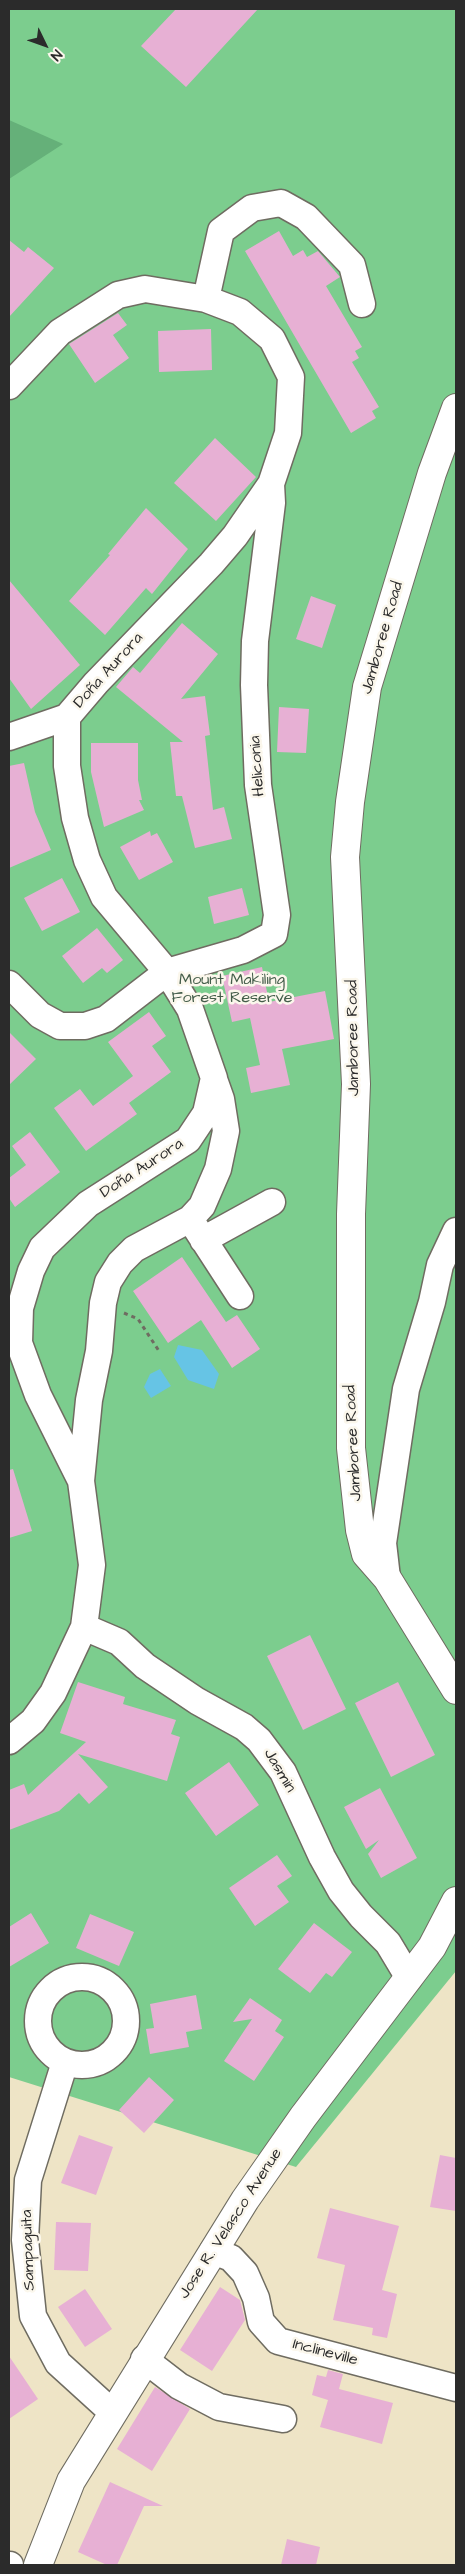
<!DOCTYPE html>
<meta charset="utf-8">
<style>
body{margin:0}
#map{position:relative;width:465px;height:2574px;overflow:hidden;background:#eee4c6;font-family:"Architects Daughter",sans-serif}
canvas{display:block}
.frame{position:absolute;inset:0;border:10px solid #2b2b2b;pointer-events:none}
.north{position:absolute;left:20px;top:20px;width:50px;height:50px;-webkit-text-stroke:4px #fbf7ec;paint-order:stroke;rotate:132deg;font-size:14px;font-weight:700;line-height:20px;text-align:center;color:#2b2b2b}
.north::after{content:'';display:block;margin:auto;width:18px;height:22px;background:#2b2b2b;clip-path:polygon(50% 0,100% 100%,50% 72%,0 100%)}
</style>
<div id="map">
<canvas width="465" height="2574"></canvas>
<div class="frame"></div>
<div class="north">N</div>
</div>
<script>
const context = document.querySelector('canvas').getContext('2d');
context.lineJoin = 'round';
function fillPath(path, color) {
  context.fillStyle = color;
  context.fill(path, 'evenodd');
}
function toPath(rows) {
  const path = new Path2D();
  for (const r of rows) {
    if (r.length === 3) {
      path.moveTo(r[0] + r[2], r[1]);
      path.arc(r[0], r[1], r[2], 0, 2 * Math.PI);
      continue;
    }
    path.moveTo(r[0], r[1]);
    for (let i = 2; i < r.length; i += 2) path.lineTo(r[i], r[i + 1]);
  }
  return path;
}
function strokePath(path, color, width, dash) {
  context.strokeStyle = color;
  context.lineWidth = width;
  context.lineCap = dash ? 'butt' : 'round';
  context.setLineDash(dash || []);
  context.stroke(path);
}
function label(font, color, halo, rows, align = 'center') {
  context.font = font + ' "Architects Daughter",sans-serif';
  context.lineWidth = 5;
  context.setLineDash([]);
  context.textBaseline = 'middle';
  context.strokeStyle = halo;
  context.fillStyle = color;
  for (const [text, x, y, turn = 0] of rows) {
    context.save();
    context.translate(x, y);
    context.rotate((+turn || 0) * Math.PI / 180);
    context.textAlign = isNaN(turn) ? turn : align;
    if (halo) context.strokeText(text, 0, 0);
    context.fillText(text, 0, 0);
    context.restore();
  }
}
fillPath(toPath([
 [9,9,456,9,456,1971,296,2167,9,2077]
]), '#7ccd8e');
fillPath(toPath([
 [9,120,63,144,9,179]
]), '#65b079');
fillPath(toPath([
 [178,1345,202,1350,219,1374,214,1389,188,1380,174,1357],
 [160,1369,171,1386,151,1398,144,1387,150,1374]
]), '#66c4e5');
fillPath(toPath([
 [176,9,258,9,186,87,141,46],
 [279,231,293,256,303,250,307,257,318,251,340,277,326,286,362,347,355,351,359,358,352,362,379,407,372,411,376,418,351,433,245,251],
 [9,240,24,252,28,247,54,268,9,317],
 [118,313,127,325,113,335,129,358,95,383,69,344],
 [211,329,212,370,159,372,158,331],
 [215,438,256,477,216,521,174,483],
 [146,508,188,549,152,594,146,588,105,635,69,601,110,555,108,554],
 [9,580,80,665,31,709,9,678],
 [311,596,336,605,322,648,296,639],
 [182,623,218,654,181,699,205,696,210,735,205,736,213,810,224,807,232,839,195,848,182,796,176,796,170,742,183,742,116,687,133,667,140,673],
 [279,707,309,709,306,753,277,752],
 [91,743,138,743,138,780,142,800,139,800,144,810,104,827,91,772],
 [24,763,35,812,51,850,9,868,9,766],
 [150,831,151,836,157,833,173,862,139,880,120,847],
 [62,878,80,912,42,931,24,898],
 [242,888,249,915,214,924,208,897],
 [97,928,123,960,107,973,102,968,83,983,62,956],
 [262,967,269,1002,325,991,334,1039,282,1049,290,1085,251,1093,246,1068,260,1065,250,1018,232,1022,222,976],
 [149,1012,166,1036,152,1046,171,1072,129,1103,137,1114,86,1151,54,1108,80,1089,93,1106,133,1076,108,1042],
 [9,1032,36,1059,9,1085],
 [30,1132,60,1172,15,1207,9,1198,9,1178,26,1165,12,1146],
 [182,1257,226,1322,237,1315,260,1349,232,1368,201,1320,168,1343,133,1291],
 [13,1469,32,1531,9,1538,9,1470],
 [310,1635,346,1709,303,1730,267,1656],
 [78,1682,125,1697,123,1704,176,1720,171,1734,180,1737,167,1781,78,1754,108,1787,89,1804,79,1793,59,1811,9,1830,9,1790,24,1784,28,1795,86,1742,60,1733],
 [398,1682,435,1755,391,1777,355,1703],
 [229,1762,259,1805,216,1836,185,1793],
 [380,1788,417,1858,381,1878,368,1854,379,1840,366,1849,344,1807],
 [277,1855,292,1876,277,1886,289,1902,255,1926,229,1888],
 [31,1913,49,1943,9,1967,9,1927],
 [90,1914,134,1932,119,1966,76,1948],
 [314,1923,352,1952,332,1977,326,1973,310,1993,278,1969],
 [196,1995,202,2029,186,2032,189,2047,150,2054,146,2029,154,2028,150,2004],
 [250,1998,282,2020,275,2031,284,2037,254,2081,224,2061,252,2019,233,2022],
 [149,2077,174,2100,144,2133,119,2110],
 [79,2135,113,2147,96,2195,61,2183],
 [440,2155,456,2158,456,2211,430,2207],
 [330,2208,399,2226,382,2290,397,2294,387,2338,372,2335,373,2328,333,2320,345,2265,317,2258],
 [56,2222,91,2223,88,2271,54,2270],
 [220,2287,240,2300,245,2320,212,2371,180,2350],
 [85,2289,112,2329,85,2347,58,2307],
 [9,2356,38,2399,9,2419],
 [328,2370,343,2374,339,2389,393,2403,382,2444,320,2427,328,2400,312,2395,317,2375,326,2377],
 [155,2387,190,2409,152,2471,117,2449],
 [110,2482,163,2506,144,2506,117,2565,107,2565,78,2552],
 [287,2539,320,2547,316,2565,281,2565]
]), '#e7b0d4');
const minor = toPath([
 [206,299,221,231,252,208,281,203,306,217,352,265,362,304],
 [9,386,60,332,118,295,145,289,206,299,240,312,272,339,291,377,288,433,271,484,235,536,211,564,96,683,67,717,67,766,75,818,87,860,104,897,167,972,190,1009,214,1078,206,1113,188,1140,88,1204,42,1248,31,1271,20,1308,19,1343,38,1395,81,1481,92,1565,84,1627,53,1693,33,1721,9,1741],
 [9,737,67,717],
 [9,984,40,1015,60,1026,85,1026,106,1019,167,972,243,950,274,934,277,915,258,785,254,685,255,641,272,503,271,484],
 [190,1219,240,1296],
 [203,1240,272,1202],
 [81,1481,89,1400,99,1351,103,1303,108,1282,120,1263,134,1249,190,1219,202,1206,218,1169,226,1131,221,1099,215,1082],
 [387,1578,383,1543,406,1389,432,1302,440,1265,456,1231],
 [84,1627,119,1642,145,1666,197,1701,244,1727,259,1740,283,1772,322,1857,341,1891,361,1916,388,1943,409,1978],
 [82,2021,44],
 [65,2062,28,2180,25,2240,33,2316,58,2363,113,2413],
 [213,2251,231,2258,245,2273,256,2298,261,2322,278,2341,456,2388],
 [144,2359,179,2386,219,2407,283,2419],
 [9,2565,10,2565]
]);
const major = toPath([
 [456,408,432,473,367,687,350,802,345,857,356,1084,351,1214,351,1448,360,1530,366,1554,387,1578,456,1690],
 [38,2565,71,2481,245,2200,303,2117,432,1947,456,1901]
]);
strokePath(minor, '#6f6c61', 29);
strokePath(major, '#6f6c61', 30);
strokePath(toPath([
 [124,1313,138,1319,159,1351]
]), '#6f6c61', 3, [4, 4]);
strokePath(minor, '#fff', 26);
strokePath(major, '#fff', 28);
label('16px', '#2b2b2b', '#fbf7ec', [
 ["Jamboree Road",383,638,-74],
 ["Doña Aurora",109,671,-48],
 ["Heliconia",258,766,-94],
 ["Jamboree Road",354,1038,-91],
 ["Doña Aurora",142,1169,-33],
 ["Jamboree Road",354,1443,-93],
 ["Jasmin",279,1771,59],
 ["Jose R. Velasco Avenue",231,2224,-57],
 ["Sampaguita",29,2250,-92],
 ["Inclineville",325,2353,15]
]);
label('16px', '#435c49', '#fbf7ec', [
 ["Mount Makiling",232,981],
 ["Forest Reserve",232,999]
]);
</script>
